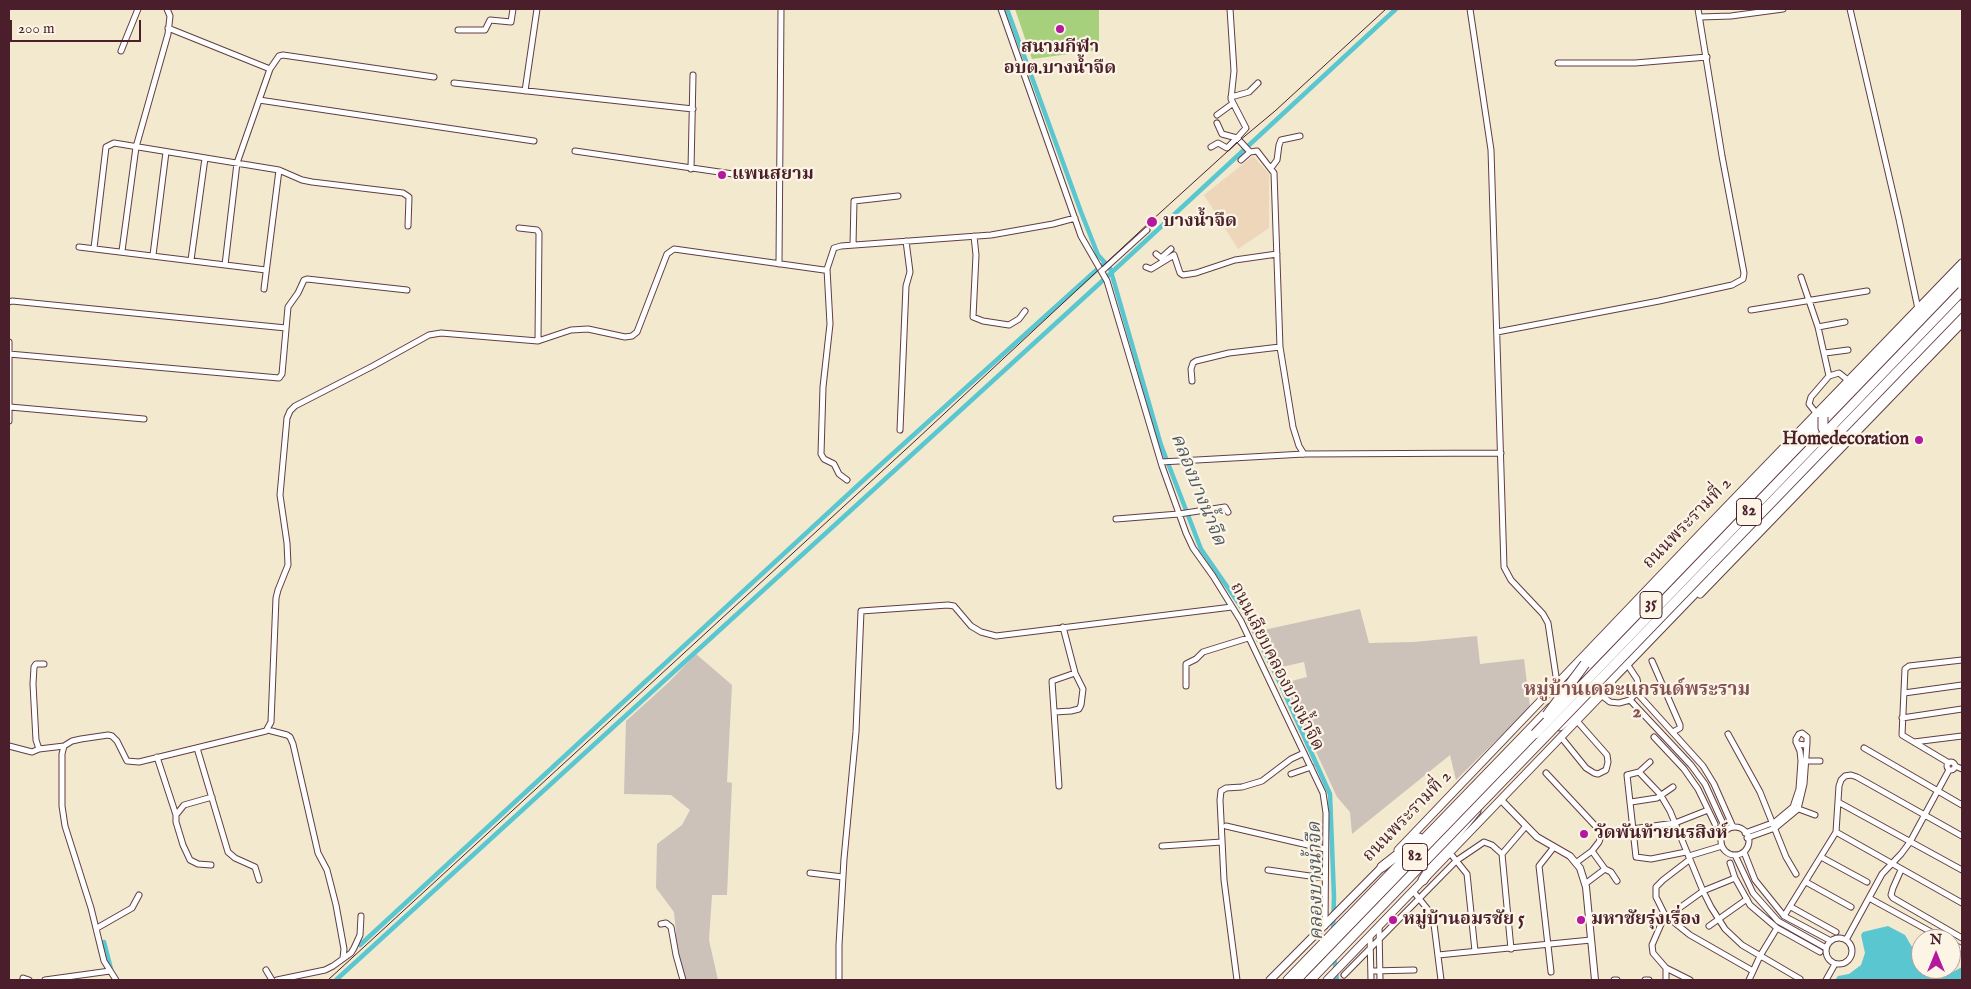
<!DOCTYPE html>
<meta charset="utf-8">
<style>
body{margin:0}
#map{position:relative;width:1971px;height:989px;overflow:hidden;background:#f2e9cf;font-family:"IM FELL English",serif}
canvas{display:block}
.frame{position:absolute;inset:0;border:10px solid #4a1f2b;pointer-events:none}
.north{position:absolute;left:1911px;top:929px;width:50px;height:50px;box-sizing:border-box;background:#fcf5e5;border:1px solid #b59f9b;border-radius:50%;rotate:0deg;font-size:14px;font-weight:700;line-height:20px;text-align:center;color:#4a1f2b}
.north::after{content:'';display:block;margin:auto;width:18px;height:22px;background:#b5179e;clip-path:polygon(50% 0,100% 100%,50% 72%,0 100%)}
.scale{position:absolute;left:10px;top:20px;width:131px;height:22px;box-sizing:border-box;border:2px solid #4a1f2b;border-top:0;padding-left:6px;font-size:15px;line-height:18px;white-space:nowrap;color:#4a1f2b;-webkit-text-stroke:4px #fcf5e5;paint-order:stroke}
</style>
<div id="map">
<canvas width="1971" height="989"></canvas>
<div class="frame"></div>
<div class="north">N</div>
<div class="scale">200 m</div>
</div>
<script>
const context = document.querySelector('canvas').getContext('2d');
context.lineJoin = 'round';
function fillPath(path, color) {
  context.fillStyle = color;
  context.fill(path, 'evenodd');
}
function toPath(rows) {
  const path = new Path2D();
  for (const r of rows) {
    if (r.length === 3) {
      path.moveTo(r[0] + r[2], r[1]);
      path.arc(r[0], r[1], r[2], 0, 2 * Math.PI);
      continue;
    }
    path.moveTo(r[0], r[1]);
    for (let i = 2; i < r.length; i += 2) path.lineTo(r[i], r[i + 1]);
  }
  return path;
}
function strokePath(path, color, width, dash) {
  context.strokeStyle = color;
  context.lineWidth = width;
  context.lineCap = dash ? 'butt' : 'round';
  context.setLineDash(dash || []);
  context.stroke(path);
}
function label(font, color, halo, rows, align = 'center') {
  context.font = font + ' "IM FELL English","Noto Serif Thai",serif';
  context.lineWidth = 4.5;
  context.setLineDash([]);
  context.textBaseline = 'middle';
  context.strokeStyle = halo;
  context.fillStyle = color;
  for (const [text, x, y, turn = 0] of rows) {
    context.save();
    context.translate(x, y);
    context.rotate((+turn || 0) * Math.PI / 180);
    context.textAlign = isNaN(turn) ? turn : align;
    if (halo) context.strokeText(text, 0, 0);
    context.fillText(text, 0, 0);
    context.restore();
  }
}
fillPath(toPath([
 [1253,156,1269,174,1269,228,1238,249,1204,195]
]), '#eed6bb');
fillPath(toPath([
 [1360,609,1369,643,1414,642,1477,636,1480,664,1524,659,1530,707,1456,780,1450,755,1352,834,1350,812,1337,797,1284,683,1307,677,1304,662,1277,668,1259,631],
 [696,654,732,685,727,782,732,783,727,895,712,895,709,940,718,980,685,980,681,964,675,957,676,932,674,912,656,888,657,844,682,825,690,810,671,795,624,794,626,721,669,682]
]), '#ccc2b9');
fillPath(toPath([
 [1015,9,1099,9,1099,50,1032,59]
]), '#a6d07b');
fillPath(toPath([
 [1888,926,1905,935,1919,959,1921,959,1921,969,1945,969,1949,974,1962,967,1962,980,1835,980,1838,976,1849,974,1861,965,1865,953,1861,935,1863,932]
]), '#59c6d0');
strokePath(toPath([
 [1007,9,1081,212,1098,255,1110,268,1161,445,1201,549,1244,611,1279,681,1330,794,1334,897,1333,931],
 [104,942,111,969],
 [360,945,867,477,1102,265],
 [1334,957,1337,980],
 [336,980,1111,273,1396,9]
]), '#59c6d0', 4.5);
const minor = toPath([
 [1001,9,1081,236,1107,281,1162,466,1186,533,1193,548,1213,576,1241,621,1323,793,1326,813,1325,926],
 [1230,9,1234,71,1231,99,1246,128,1237,138,1250,152],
 [1470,9,1491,150,1504,567,1511,580,1543,614,1548,623,1557,683],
 [1850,9,1899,219,1918,309],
 [1700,17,1731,16,1783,9],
 [168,28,270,69],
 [458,30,485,30,490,20,511,22,513,9],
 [121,51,138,9],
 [1558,63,1635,63,1707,57],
 [454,83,693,109],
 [525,91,537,9],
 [1231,97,1249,92,1258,83],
 [259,100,534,141],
 [1217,115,1232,104],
 [1211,147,1218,143,1227,148,1237,138,1222,134,1217,123],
 [575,151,740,175,780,175],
 [1241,160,1250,152,1257,151,1274,173,1280,347,1293,427,1299,446,1304,454],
 [1271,168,1277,160,1279,145,1281,140,1300,136],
 [691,169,693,75],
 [519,228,537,230,539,233,538,341],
 [974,236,976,255,973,317,983,321,1009,325,1019,319,1025,311],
 [853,245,854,201,898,196],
 [79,247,266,270],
 [94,248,106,147,114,143,279,170,302,180,312,182,403,193,409,197,408,226],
 [122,251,136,147,168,34,170,16,167,9],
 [1156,254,1161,258,1171,249],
 [153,255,166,152],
 [191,260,205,158],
 [779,264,781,9],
 [225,265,237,163,270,69,279,56,283,55,434,77],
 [1146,267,1151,269,1174,255,1180,273,1183,275,1196,273,1235,260,1277,254],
 [827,269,830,324,823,387,821,454,824,459,834,464,839,474,847,480],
 [1103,270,1147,230],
 [1801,277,1818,327,1829,376],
 [264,289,279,170],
 [9,302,12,301,286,328],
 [1751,310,1867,291],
 [1818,327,1845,322],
 [1497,332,1659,301,1732,285,1743,279,1744,273,1722,156,1698,9],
 [9,342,9,421],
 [1825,353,1848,350],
 [9,354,279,378,282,374,288,307,298,293,304,280,307,279,407,290],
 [1192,381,1191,369,1193,363,1196,361,1229,353,1280,347],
 [10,407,144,419],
 [1817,414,1809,404,1811,397,1829,376,1839,373,1849,381],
 [900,430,906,286,910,272,906,241],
 [1161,462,1304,454,1501,453],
 [1116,519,1179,514,1225,507,1228,512],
 [1652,661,1680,725,1680,728,1673,732],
 [1186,686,1186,664,1196,659,1203,652,1248,638],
 [1637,693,1703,766,1714,784,1733,827],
 [1904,693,1962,685],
 [1601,695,1610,702,1619,703,1630,700,1639,689,1637,679,1629,667],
 [1630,700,1691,765,1705,784,1726,830],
 [1055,712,1071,711,1079,709,1081,705,1083,689,1075,673],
 [1902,718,1962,709],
 [268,730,287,735,290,737,293,744,318,853,327,870,336,905,344,949,343,958],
 [1728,734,1760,792,1786,857,1796,874],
 [1561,737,1586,768,1594,773,1598,774,1606,770,1608,762,1607,755,1577,721],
 [1654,737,1684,769,1698,789,1715,824],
 [1914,742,1962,736],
 [9,746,32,752,39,749,64,746,72,741,81,739,108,735,112,736,117,741,127,761,139,762,266,731,271,722,276,598,278,590,288,565,287,543,280,495,287,418,290,411,295,406,373,366,429,335,441,333,538,341,571,330,588,329,625,337,632,336,637,332,667,254,674,249,824,270,827,269,834,248,841,246,991,235,1053,224,1075,218],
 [64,746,62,754,62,806,65,826,91,908,104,961,116,980],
 [197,748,228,852,235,858,255,867,259,880],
 [1864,748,1962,805],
 [39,749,36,740,33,684,34,667,36,664,44,664],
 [157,757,176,815],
 [1804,761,1820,761],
 [1951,766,4],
 [1650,762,1639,772,1627,775,1636,857,1651,859,1686,852],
 [1949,763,1902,735,1905,669,1909,666,1962,660],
 [1955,766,1962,769],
 [1639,772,1660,794,1670,811,1703,891,1711,907,1725,929,1742,945,1800,979],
 [1546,773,1602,833,1599,842,1592,851,1605,869,1585,884],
 [1291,774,1311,767],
 [1059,786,1052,681,1075,673,1063,627],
 [1631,802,1657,798,1673,787],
 [1838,802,1962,870],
 [1796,808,1815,815],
 [1226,826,1325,849],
 [1735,841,14],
 [1632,829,1675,823,1708,810],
 [1836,832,1962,903],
 [1745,833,1775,822,1793,807,1799,789,1801,761,1800,751,1796,742,1796,739,1799,734,1802,733,1807,737,1807,743,1805,745,1798,744,1796,742],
 [1747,838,1775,828,1798,809,1804,784,1807,743],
 [1162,846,1222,842],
 [1744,852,1755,880,1784,916,1831,941],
 [1450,853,1467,874,1475,951],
 [1735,855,1753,893,1778,921,1826,948],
 [1689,856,1722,846],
 [1821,857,1867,882],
 [1689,860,1663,880,1656,887,1656,897,1665,915,1690,935,1753,971],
 [1577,862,1592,851],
 [1730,863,1735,878,1750,905,1777,928,1820,952],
 [211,865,198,864,190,860,183,845,176,822,176,815,184,805,212,797],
 [1605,869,1611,872,1617,881],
 [1268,870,1324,878],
 [1901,870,1893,888,1891,895,1893,898,1962,938],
 [810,873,843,877],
 [1806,882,1851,907],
 [1413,891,1433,916,1441,980],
 [1869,898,1944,939],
 [1791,907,1836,932],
 [1678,909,1703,891,1735,878],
 [1665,915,1652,945,1653,953,1666,968,1690,980],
 [1784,916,1836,832,1839,786,1841,780,1845,776,1851,775,1857,777,1962,836],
 [661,924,666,923,671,927,676,955,683,980],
 [1379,926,1380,980],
 [1709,926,1747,899],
 [97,928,132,908,139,895],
 [1370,936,1371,980],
 [1839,951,13],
 [1846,940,1882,874,1901,854,1910,842,1949,770],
 [1951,943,1962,949],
 [1511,949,1502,854,1526,826],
 [1438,955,1591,940],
 [266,970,272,980],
 [1371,971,1414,970],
 [1551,972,1539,866,1554,847],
 [1344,975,1456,861,1484,842,1492,845,1502,854],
 [23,978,29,980],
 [45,980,110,971],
 [277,980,325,970,333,966,351,953,354,948,360,935,361,916],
 [839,980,839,945,844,859,856,732,861,611,948,605,954,606,971,626,981,632,996,636,1232,607],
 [1237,980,1224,880,1220,800,1221,791,1226,788,1242,787,1262,781,1291,759,1304,753],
 [1614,980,1617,980],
 [1645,980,1649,980],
 [1666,980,1666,968],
 [1749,980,1760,956,1777,928],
 [1826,980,1835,964]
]);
const tertiary = toPath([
 [1502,801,1537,837,1570,856,1580,868,1586,887,1595,980]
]);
const secondary = toPath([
 [1700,594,1962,323],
 [1398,850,1701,533,1962,263],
 [1270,980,1386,863],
 [1327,980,1612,684]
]);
const trunk = toPath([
 [1823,417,1949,287,1962,268],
 [1846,436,1962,315],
 [1572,687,1962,282],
 [1382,867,1419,838],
 [1423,880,1438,857,1476,811],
 [1288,980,1551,708]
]);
const motorway = toPath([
 [1585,664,1823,417],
 [1560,726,1607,684,1846,436],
 [1296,980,1535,734]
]);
strokePath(minor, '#633d44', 7);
strokePath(tertiary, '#633d44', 8);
strokePath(secondary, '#633d44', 9);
strokePath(trunk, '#633d44', 11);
strokePath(motorway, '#633d44', 11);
strokePath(minor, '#fff', 5);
strokePath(tertiary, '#fff', 6);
strokePath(secondary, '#fff', 7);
strokePath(trunk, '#fff', 9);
strokePath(motorway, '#fff', 9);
strokePath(toPath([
 [328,980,916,440,1151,221,1239,141,1275,111,1386,9]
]), '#4a1f2b', 1);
const trunkBridge = toPath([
 [1823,417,1823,428,1827,435,1836,439,1846,436]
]);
const motorwayBridge = toPath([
 [1547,715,1585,664],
 [1535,734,1962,291],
 [1310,980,1962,305]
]);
strokePath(trunkBridge, '#633d44', 11, []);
strokePath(motorwayBridge, '#633d44', 11, []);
strokePath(trunkBridge, '#fff', 9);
strokePath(motorwayBridge, '#fff', 9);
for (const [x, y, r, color] of [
 [1060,29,5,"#b5179e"],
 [722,175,5,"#b5179e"],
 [1152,222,6,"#b5179e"],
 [1919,440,5,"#b5179e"],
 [1584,834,5,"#b5179e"],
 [1393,920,5,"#b5179e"],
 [1581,920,5,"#b5179e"]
]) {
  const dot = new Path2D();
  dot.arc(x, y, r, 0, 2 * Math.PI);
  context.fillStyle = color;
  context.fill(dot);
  strokePath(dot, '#fcf5e5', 2);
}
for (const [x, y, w] of [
 [1749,512,25],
 [1651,605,22],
 [1415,857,25]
]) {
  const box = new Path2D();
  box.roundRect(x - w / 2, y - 13.5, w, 27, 4);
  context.fillStyle = '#fcf5e5';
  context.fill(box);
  strokePath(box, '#4a1f2b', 1);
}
label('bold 16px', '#4a1f2b', null, [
 ["82",1749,512],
 ["35",1651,605],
 ["82",1415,857]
]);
label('bold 18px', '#4a1f2b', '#fcf5e5', [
 ["สนามกีฬา",1060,48,"center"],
 ["อบต.บางน้ำจืด",1060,69,"center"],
 ["แพนสยาม",732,175],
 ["บางน้ำจืด",1163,222],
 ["Homedecoration",1909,440,"right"],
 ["วัดพันท้ายนรสิงห์",1594,834],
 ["หมู่บ้านอมรชัย 5",1403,920],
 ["มหาชัยรุ่งเรื่อง",1591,920]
], 'left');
label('18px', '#4a1f2b', '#fcf5e5', [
 ["ถนนพระรามที่ 2",1688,524,-46],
 ["ถนนเลียบคลองบางน้ำจืด",1276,667,63],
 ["ถนนพระรามที่ 2",1408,817,-46]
]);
label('italic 19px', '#4f5965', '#fcf5e5', [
 ["คลองบางน้ำจืด",1197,490,68],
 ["คลองบางน้ำจืด",1317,881,-91]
]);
label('bold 19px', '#845154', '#fcf5e5', [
 ["หมู่บ้านเดอะแกรนด์พระราม",1637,691],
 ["2",1637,713]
]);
</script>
